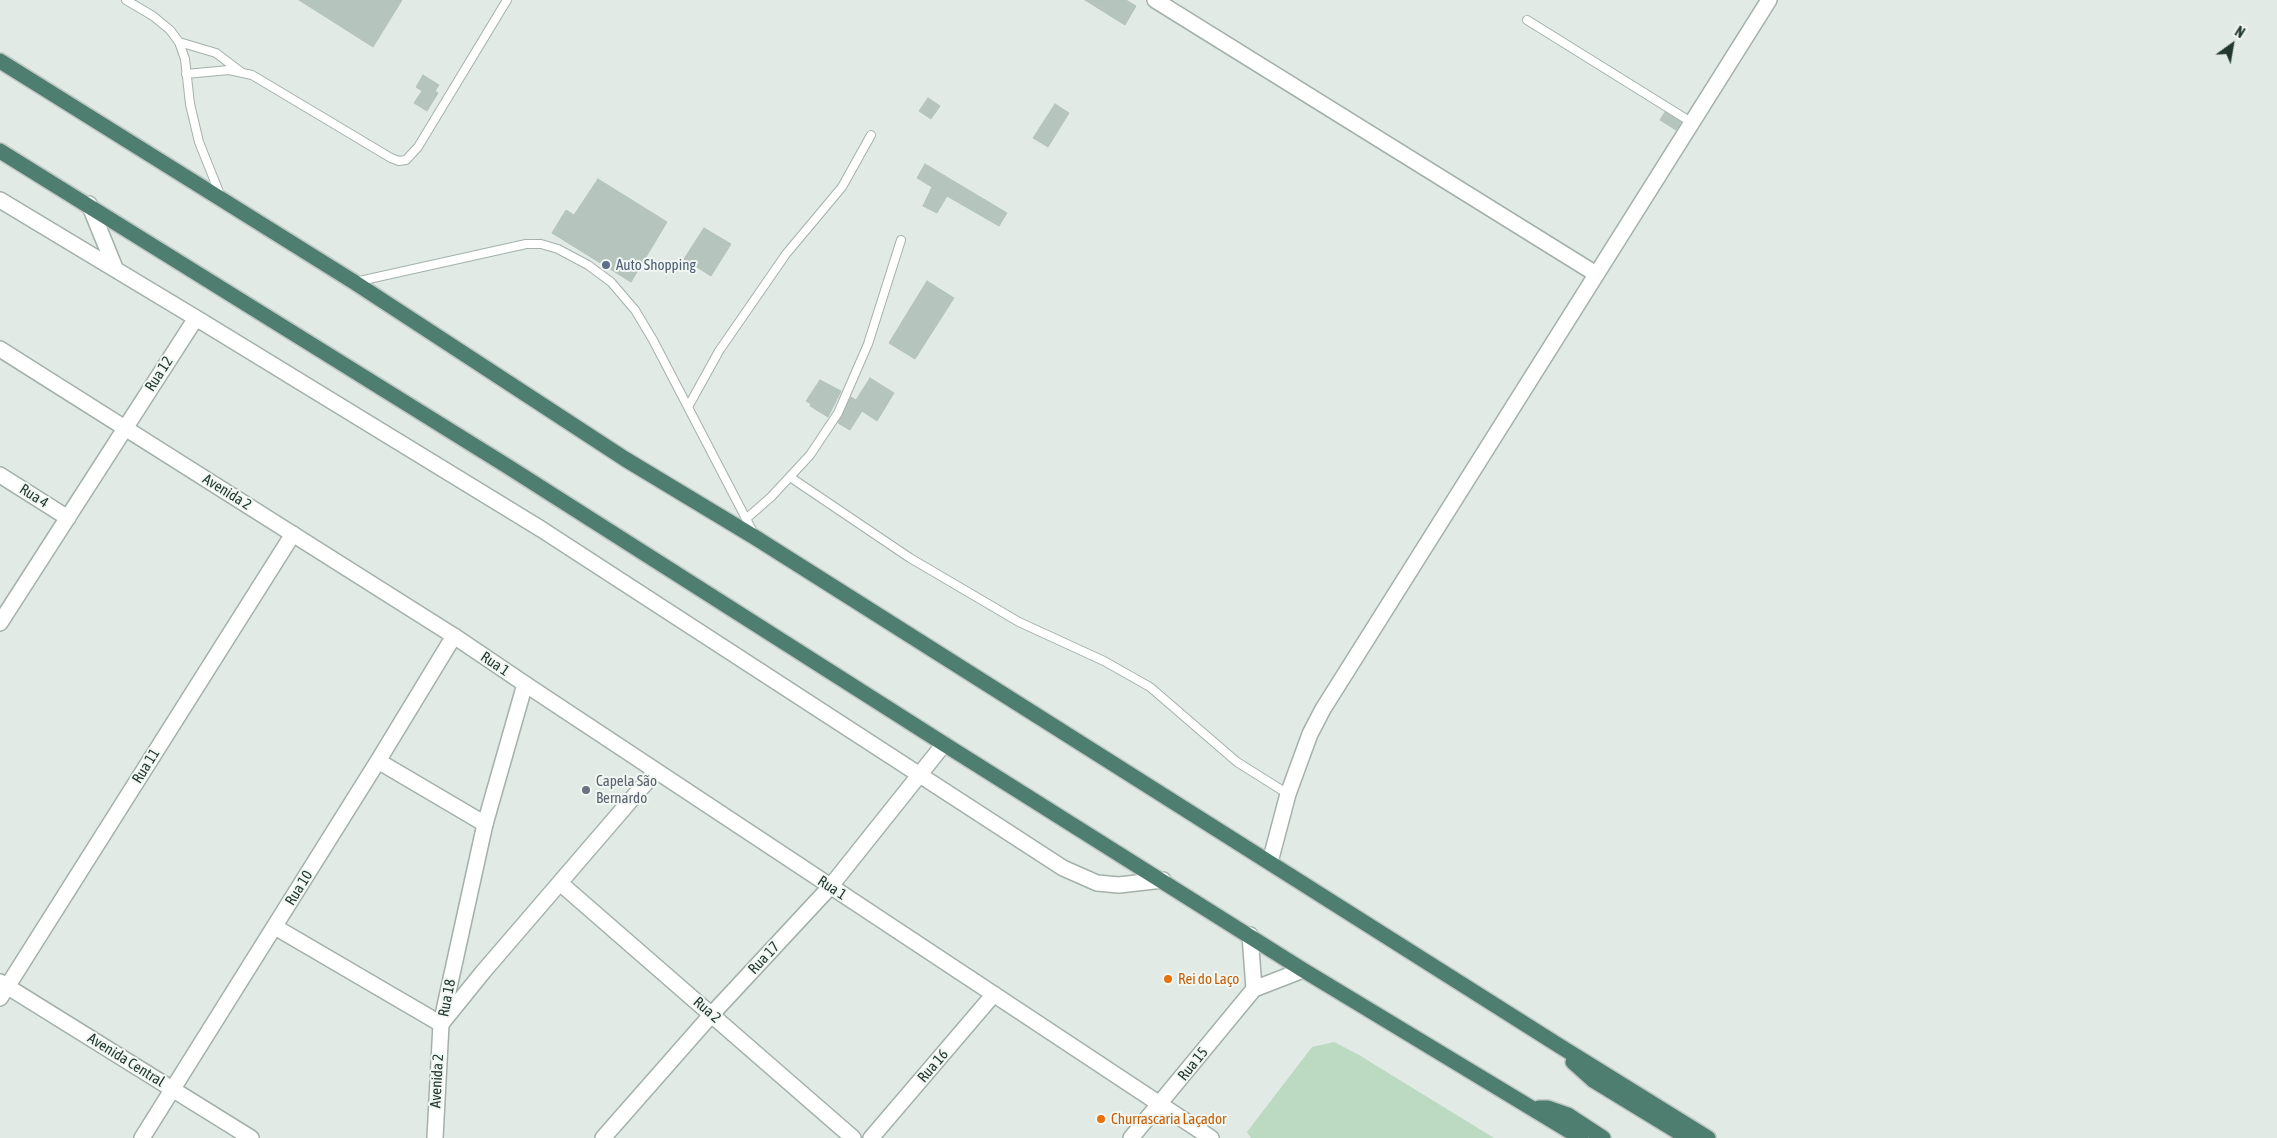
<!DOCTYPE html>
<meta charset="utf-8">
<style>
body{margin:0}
#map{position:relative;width:2277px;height:1138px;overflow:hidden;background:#e1eae5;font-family:"Asap Condensed",sans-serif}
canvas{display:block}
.north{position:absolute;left:2207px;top:20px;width:50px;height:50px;-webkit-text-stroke:4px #f1f7f3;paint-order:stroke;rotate:32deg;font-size:14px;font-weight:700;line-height:20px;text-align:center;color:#233831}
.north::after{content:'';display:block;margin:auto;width:18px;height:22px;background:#233831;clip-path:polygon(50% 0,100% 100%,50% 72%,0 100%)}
</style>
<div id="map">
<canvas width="2277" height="1138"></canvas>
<div class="north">N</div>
</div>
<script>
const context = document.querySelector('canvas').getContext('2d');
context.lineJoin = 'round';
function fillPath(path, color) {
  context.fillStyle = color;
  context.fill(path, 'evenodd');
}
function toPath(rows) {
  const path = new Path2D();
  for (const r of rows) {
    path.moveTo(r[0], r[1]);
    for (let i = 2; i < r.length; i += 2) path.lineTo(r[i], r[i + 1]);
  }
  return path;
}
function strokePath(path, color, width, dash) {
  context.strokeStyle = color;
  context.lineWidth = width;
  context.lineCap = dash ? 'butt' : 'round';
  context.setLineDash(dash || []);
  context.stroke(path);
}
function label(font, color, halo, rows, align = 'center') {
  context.font = font + ' "Asap Condensed",sans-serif';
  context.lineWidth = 4;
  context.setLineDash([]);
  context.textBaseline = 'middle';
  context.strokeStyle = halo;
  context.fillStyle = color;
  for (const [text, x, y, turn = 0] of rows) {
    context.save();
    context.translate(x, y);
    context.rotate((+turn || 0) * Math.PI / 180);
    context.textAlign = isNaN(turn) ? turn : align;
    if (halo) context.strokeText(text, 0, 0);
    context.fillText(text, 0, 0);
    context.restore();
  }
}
fillPath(toPath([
 [1334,1042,1359,1055,1494,1138,1251,1138,1247,1132,1312,1047]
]), '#bcd9c1');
const building = toPath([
 [299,0,402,0,373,47,299,0],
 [1085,0,1126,0,1136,6,1125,25,1085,0],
 [423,75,439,85,435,91,438,93,427,111,414,103,422,91,416,87,423,75],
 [928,98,940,106,931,119,919,111,928,98],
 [1055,104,1069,113,1048,147,1033,138,1055,104],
 [1665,112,1681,122,1676,130,1660,120,1665,112],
 [925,164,1007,213,999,226,947,196,937,213,923,206,932,187,917,178,925,164],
 [598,179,667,222,631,282,552,233,566,210,574,215,598,179],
 [704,228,731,244,711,276,684,259,704,228],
 [927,281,954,298,915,359,889,343,927,281],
 [870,378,894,393,877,421,862,411,850,430,838,423,851,397,856,400,870,378],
 [820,380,841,391,828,417,810,406,811,404,806,401,820,380]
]);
fillPath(building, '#b6c4be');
strokePath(building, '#b4c2bb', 1);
const service = toPath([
 [126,0,153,16,170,30,179,42,185,59,190,104,199,142,221,197],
 [1527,20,1691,122],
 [179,42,216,53,241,72],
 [186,74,229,70,252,75,391,158,399,161,406,160,418,147,507,0],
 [355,282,526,244,541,244,558,249,588,265,611,282,635,310,653,340,754,534],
 [688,407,719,351,786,254,842,187,871,135],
 [790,477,910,558,1019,622,1104,661,1150,687,1237,762,1288,794],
 [747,518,771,497,810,455,838,413,868,344,901,240]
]);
const minor = toPath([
 [1155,0,1596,274],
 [0,200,196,318,0,623],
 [89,204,115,268],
 [196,318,541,529,1063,868,1097,883,1119,885,1163,880],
 [0,475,68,518],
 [525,684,1211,1138],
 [378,761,485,824],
 [1270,862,1288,794,1310,734,1323,709,1769,0],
 [560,883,853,1138],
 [275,927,441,1024,483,972,655,772],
 [1250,935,1254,989,1303,970],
 [0,982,251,1138],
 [0,998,293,534],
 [142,1138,378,761,454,636],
 [603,1138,712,1014,830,887,944,744],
 [871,1138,994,994],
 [1131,1138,1254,989]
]);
const tertiary = toPath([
 [0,349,454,636,525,684,485,824,441,1024,435,1138]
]);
const trunk = toPath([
 [0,61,354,282,625,459,756,538,1558,1045,1708,1138],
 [0,151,507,466,944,744,1303,970,1581,1138],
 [1573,1062,1593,1080,1688,1138],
 [1539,1108,1548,1108,1568,1115,1603,1138]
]);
strokePath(service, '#a4b1ab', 10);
strokePath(minor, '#a4b1ab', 18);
strokePath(tertiary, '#a4b1ab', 18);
strokePath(trunk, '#c1c7c5', 18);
strokePath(service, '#fff', 8);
strokePath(minor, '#fff', 15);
strokePath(tertiary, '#fff', 15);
strokePath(trunk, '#4e7e6f', 15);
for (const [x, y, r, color] of [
 [606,265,5,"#5c6f8a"],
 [586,790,5,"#6b7280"],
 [1168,979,5,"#e8710a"],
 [1101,1119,5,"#e8710a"]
]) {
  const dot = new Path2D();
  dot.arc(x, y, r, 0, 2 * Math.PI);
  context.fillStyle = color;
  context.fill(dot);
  strokePath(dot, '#f1f7f3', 2);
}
label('15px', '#4e5e75', '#f1f7f3', [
 ["Auto Shopping",616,265]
], 'left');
label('15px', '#233831', '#f1f7f3', [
 ["Rua 12",159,374,-57],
 ["Avenida 2",227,492,32],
 ["Rua 4",34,496,32],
 ["Rua 1",495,664,34],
 ["Rua 11",146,766,-58],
 ["Rua 10",299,888,-58],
 ["Rua 1",832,888,33],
 ["Rua 17",764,958,-47],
 ["Rua 18",447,998,-79],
 ["Rua 2",707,1010,41],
 ["Avenida Central",126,1060,32],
 ["Rua 15",1193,1064,-51],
 ["Rua 16",933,1066,-49],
 ["Avenida 2",437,1081,-87]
]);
label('15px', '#5b616d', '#f1f7f3', [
 ["Capela São",596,781],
 ["Bernardo",596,798]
], 'left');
label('15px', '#c56008', '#f1f7f3', [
 ["Rei do Laço",1178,979],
 ["Churrascaria Laçador",1111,1119]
], 'left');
</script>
